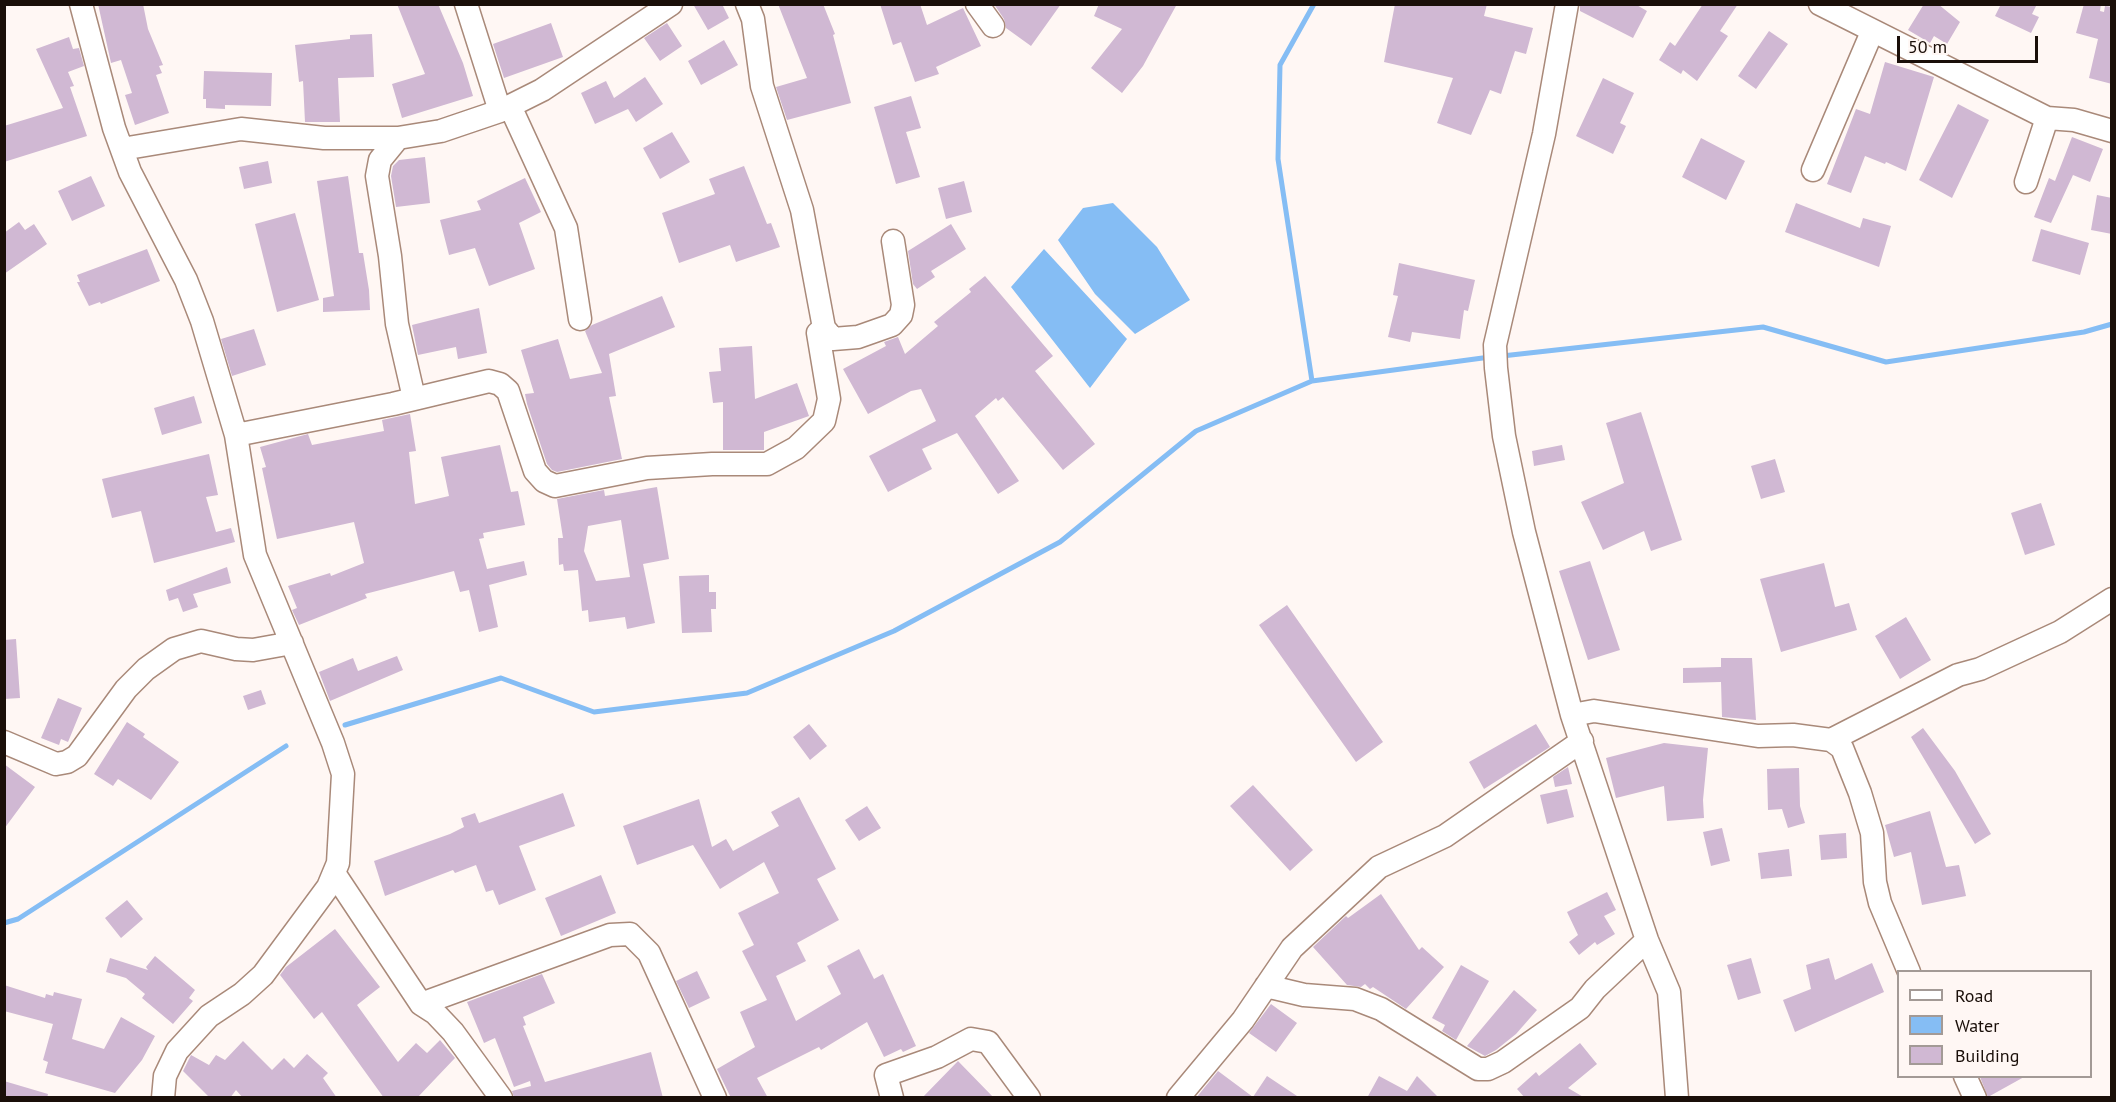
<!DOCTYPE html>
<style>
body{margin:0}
#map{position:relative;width:2116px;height:1102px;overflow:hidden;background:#fff7f4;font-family:"PT Sans",sans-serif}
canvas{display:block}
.frame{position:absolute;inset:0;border:6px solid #1a0f09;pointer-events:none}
.legend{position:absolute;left:1897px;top:970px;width:195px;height:108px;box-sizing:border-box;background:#fff7f4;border:2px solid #a39a96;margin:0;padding:8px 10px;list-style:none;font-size:18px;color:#1a0f09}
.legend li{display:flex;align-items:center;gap:12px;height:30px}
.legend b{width:30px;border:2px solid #a39a96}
.scale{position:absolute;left:1897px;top:36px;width:141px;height:27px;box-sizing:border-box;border:3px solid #1a0f09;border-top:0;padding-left:8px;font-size:18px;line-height:21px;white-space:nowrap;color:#1a0f09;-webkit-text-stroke:4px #fff7f4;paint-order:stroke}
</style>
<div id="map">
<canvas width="2116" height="1102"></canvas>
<div class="frame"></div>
<ul class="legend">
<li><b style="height:8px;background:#fff"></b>Road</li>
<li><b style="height:16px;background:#85bdf4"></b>Water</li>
<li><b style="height:16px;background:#d0b8d3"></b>Building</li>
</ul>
<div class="scale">50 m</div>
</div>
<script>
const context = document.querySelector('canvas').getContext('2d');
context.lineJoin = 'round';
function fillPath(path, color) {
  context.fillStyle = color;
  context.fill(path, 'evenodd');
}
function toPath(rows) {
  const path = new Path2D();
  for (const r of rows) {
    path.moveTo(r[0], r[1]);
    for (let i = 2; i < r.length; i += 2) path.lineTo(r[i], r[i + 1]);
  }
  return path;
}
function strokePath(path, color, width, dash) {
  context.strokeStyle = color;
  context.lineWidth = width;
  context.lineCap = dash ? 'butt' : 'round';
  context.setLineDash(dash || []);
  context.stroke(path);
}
fillPath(toPath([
 [1113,203,1157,247,1190,300,1135,334,1095,294,1058,240,1083,208],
 [1044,249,1127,339,1090,388,1011,287]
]), '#85bdf4');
strokePath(toPath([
 [1502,356,1763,327,1886,362,2084,332,2112,324],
 [1312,381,1278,159,1280,65,1314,4],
 [345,725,501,678,594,712,747,693,894,631,1060,542,1196,431,1312,381,1490,357],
 [4,923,18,919,286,746]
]), '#85bdf4', 5);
fillPath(toPath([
 [98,4,143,4,148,29,163,65,159,66,162,73,156,75,169,113,135,125,125,95,132,93,121,60,111,63],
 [397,4,438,4,463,63,473,96,402,118,392,84,425,74],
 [693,4,722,4,729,18,708,30],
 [778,4,823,4,835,34,833,35,851,103,787,120,776,87,807,78],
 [880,4,920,4,927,25,963,8,981,46,936,67,939,74,915,82,901,42,893,45],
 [994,4,1061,4,1031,46,1006,28,1004,19],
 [1099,4,1177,4,1143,66,1122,93,1091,68,1122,29,1094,16],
 [1395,4,1487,4,1484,16,1533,28,1526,54,1515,51,1501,94,1490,90,1471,135,1437,123,1453,78,1384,62],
 [1580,4,1635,4,1647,11,1633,38,1580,11],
 [1703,4,1738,4,1720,31,1728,36,1697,81,1683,70,1681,74,1659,60,1670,42,1675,46],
 [1924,4,1938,4,1960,22,1947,44,1934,36,1930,43,1908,30],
 [2001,4,2037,4,2032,14,2039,17,2031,33,1995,16],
 [2084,4,2101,4,2100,11,2104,12,2105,6,2112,7,2112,84,2089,78,2098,39,2076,33],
 [551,23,563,57,504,78,493,44],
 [667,23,682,46,660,61,644,38],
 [1769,31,1788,44,1756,89,1738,76],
 [372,34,374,77,338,78,340,122,305,122,303,81,299,82,295,45,350,39,350,35],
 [69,37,73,49,79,48,84,66,68,72,74,86,70,87,87,136,4,162,4,126,63,108,36,49],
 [724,40,738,65,701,85,688,61],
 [1885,62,1934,77,1906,171,1886,162,1885,164,1865,156,1851,193,1827,184,1856,109,1870,114],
 [204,71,272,73,271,106,225,105,225,109,206,108,206,99,203,99],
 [645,77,663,104,636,122,628,109,595,124,581,93,606,81,614,98],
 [1603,78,1634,93,1620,123,1626,126,1613,154,1576,136],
 [911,96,921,128,906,132,920,177,896,184,874,107],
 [1958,104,1989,120,1952,198,1919,180],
 [672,132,690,162,660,179,643,148],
 [2072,137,2103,149,2090,182,2073,175,2051,223,2034,217,2049,178,2055,181],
 [1701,138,1745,161,1726,200,1682,177],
 [425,157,430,203,396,207,391,176,393,166,399,160],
 [268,161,272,183,244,189,239,167],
 [744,166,767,224,771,223,780,247,736,262,730,245,679,263,662,213,715,194,709,179],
 [91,176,105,206,72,221,58,191],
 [348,176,359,253,363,253,369,290,370,310,323,312,323,298,334,296,317,181],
 [525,178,541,212,519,223,535,269,489,286,475,248,449,255,440,220,481,210,477,201],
 [964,181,972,212,946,219,938,188],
 [2097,195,2112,198,2112,234,2091,230],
 [1796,203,1860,228,1863,218,1891,226,1879,267,1785,232],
 [295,213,319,300,277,312,255,224],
 [19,222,25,230,34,224,47,244,4,274,4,233],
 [951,224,966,249,931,271,935,277,917,289,913,284,908,251],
 [2041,229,2089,243,2080,275,2032,261],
 [147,249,160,281,101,304,100,302,89,306,77,282,80,282,77,275],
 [1399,263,1475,280,1468,311,1464,310,1460,339,1412,332,1410,342,1388,337,1398,296,1393,295],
 [985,276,1053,356,1035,371,1095,444,1063,470,1003,397,998,401,996,398,975,416,1019,481,998,494,957,433,922,449,932,469,888,492,869,456,936,421,921,389,911,391,868,414,843,369,886,346,884,342,898,337,905,354,938,326,934,322,971,292,969,289],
 [662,296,675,327,609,354,616,396,609,397,622,459,557,472,552,470,547,464,527,404,525,394,534,393,521,350,558,339,570,379,602,373,585,331,592,325],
 [479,308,487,353,458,359,456,347,418,355,412,325],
 [254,329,266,365,232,376,221,339],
 [752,346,755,399,797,383,809,416,764,432,764,450,723,450,723,402,713,403,709,372,721,371,719,348],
 [194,396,202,423,162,435,154,408],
 [1641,412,1682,540,1651,551,1644,531,1603,550,1581,502,1624,483,1606,423],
 [410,414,416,451,409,452,415,504,449,496,441,457,500,445,511,492,518,491,525,525,483,533,484,538,479,539,487,569,524,561,527,575,489,585,498,627,479,632,469,590,460,592,454,571,365,594,367,598,299,625,292,610,297,608,288,586,330,573,331,576,364,563,354,522,277,539,262,468,266,467,260,447,308,434,312,445,384,431,382,420],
 [1562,445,1565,460,1534,466,1532,451],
 [209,454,218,495,206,497,216,532,231,528,235,542,154,563,141,511,112,518,102,479],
 [1775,459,1785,492,1761,499,1751,466],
 [657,487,669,559,643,564,655,623,627,629,625,617,589,622,588,610,582,611,578,570,564,571,563,564,559,565,558,538,563,538,557,499,604,490,605,496],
 [621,520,630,577,596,581,584,551,588,526],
 [2041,503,2055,545,2025,555,2011,513],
 [1590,561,1620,650,1588,660,1559,571],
 [1824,563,1835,607,1849,603,1857,630,1781,652,1760,579],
 [227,567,231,583,193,594,198,607,183,612,178,598,169,601,166,590],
 [709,575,709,592,716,592,716,609,711,609,712,632,682,633,679,576],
 [1287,605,1383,742,1356,762,1259,625],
 [1906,617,1931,660,1900,679,1875,636],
 [16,639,20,698,4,699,4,640],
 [397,656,403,670,330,701,319,672,353,658,358,671],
 [1721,658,1752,658,1756,720,1722,717,1721,682,1683,683,1683,668,1721,667],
 [261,690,266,704,248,710,243,696],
 [58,698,82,708,68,742,61,739,59,745,41,738],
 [127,722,145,734,143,737,179,762,151,800,118,779,113,786,94,774],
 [809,724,827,746,810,760,793,737],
 [1536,724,1550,747,1484,789,1469,762],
 [1923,728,1955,771,1991,834,1975,844,1911,737],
 [1664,743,1708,748,1703,800,1704,818,1667,821,1664,786,1616,798,1606,758],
 [4,764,35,787,4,829],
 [1568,767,1572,784,1555,787,1553,777],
 [1799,768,1800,806,1805,823,1788,828,1782,809,1768,810,1767,769],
 [1253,785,1313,850,1290,871,1230,806],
 [1567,789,1574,817,1547,824,1540,795],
 [563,793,575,826,519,846,536,890,499,905,493,890,486,892,476,865,455,873,453,870,385,896,374,861,450,834,464,827,461,818,475,813,479,823],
 [799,797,836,869,817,879,839,920,797,943,806,961,776,976,796,1021,841,994,827,966,859,949,874,979,883,974,916,1046,903,1052,901,1049,884,1057,867,1022,821,1050,819,1047,757,1078,768,1098,731,1098,717,1069,755,1047,740,1012,767,1000,742,951,754,945,738,913,779,893,764,862,720,889,693,845,637,865,623,826,699,799,712,847,726,839,733,851,779,826,771,812],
 [867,806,881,828,859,841,845,820],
 [1930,811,1946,867,1959,865,1966,896,1922,905,1911,852,1894,857,1885,825],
 [1722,828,1730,861,1711,866,1703,832],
 [1846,833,1847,858,1821,860,1819,835],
 [1789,849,1792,876,1761,879,1758,853],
 [601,875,616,913,561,936,545,898],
 [1607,892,1616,910,1604,916,1615,934,1597,945,1595,942,1579,955,1569,942,1578,935,1567,912],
 [1381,894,1419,950,1422,947,1444,967,1406,1009,1373,987,1370,989,1365,984,1361,987,1347,985,1313,947,1346,916,1348,918],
 [127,900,143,919,121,938,105,918],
 [335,929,380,987,357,1005,398,1062,416,1043,427,1053,440,1040,455,1058,417,1098,384,1098,322,1012,314,1019,280,975,286,967],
 [155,956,195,990,189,998,193,1001,173,1024,142,998,145,994,126,978,106,972,110,958,148,970,146,967],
 [1751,958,1761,993,1738,1000,1727,965],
 [1829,958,1835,980,1872,963,1884,992,1795,1032,1783,1000,1811,989,1806,965],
 [1461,965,1489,981,1456,1040,1442,1031,1445,1025,1432,1018],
 [697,971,710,998,689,1008,676,981],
 [542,974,555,1003,523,1017,526,1025,523,1026,545,1082,651,1052,663,1098,514,1098,512,1091,531,1086,530,1081,514,1087,495,1038,484,1043,467,1002],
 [4,985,45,998,46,994,53,996,54,992,82,999,72,1039,104,1049,121,1017,155,1036,142,1060,115,1093,45,1073,48,1062,43,1060,53,1024,4,1011],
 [1514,990,1537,1010,1516,1034,1496,1050,1485,1056,1467,1046],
 [1271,1004,1297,1023,1276,1052,1249,1033],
 [243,1041,272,1070,284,1058,294,1068,307,1054,328,1073,323,1078,337,1098,243,1098,236,1090,230,1098,210,1098,183,1071,191,1055,209,1065,216,1055,225,1060],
 [1580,1043,1597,1064,1568,1088,1585,1098,1525,1098,1517,1089,1536,1072,1539,1076],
 [958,1061,994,1098,922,1098],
 [1218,1071,1253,1097,1267,1076,1300,1098,1196,1098],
 [1379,1076,1407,1091,1417,1076,1439,1098,1367,1098],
 [1980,1077,2024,1077,1988,1097],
 [4,1081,48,1094,47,1098,4,1098]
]), '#d0b8d3');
const minor = toPath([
 [81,4,114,128,130,172,186,280,202,321,236,435,255,555,333,743,343,774,338,863,328,887,263,975,242,994,209,1016,177,1051,165,1076,163,1098],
 [466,4,500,111],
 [747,4,753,19,762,86,802,210,824,328,833,339,858,337,892,325,901,315,903,305,893,241],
 [977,4,993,26],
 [1567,4,1544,134,1495,345,1496,368,1504,436,1524,532,1572,715,1647,940,1669,992,1677,1098],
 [1820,4,2047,118,2074,120,2112,131],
 [510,106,566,228,580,319],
 [398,138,380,160,377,176,390,256,397,324,414,398],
 [122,149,241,129,324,138,398,138,441,131,500,111,542,90,671,4],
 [1813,170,1872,32],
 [2026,182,2047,118],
 [236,435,393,404,489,381,500,384,508,391,535,471,544,481,555,486,647,468,712,464,767,464,796,448,824,421,829,399,818,333,824,328],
 [1572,715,1594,711,1758,736,1793,735,1831,740,1958,675,1980,669,2060,632,2112,599],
 [1831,740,1842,748,1860,793,1872,833,1875,882,1880,903,1909,972],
 [4,742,56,764,67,762,77,756,126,689,146,669,174,649,201,641,236,649,253,650,292,643],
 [334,873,421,1004,435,1013,453,1032,501,1098],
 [1266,986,1304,995,1355,999,1381,1009,1478,1069,1488,1069,1503,1062,1580,1008,1595,989,1647,940],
 [421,1004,610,935,630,934,649,953,715,1098],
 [1965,1076,1975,1098],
 [892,1098,886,1075,937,1057,971,1039,988,1042,1029,1098],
 [1178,1098,1243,1020,1292,948,1379,867,1445,836,1582,741]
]);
strokePath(minor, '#a98979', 25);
strokePath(minor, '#fff', 22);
</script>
